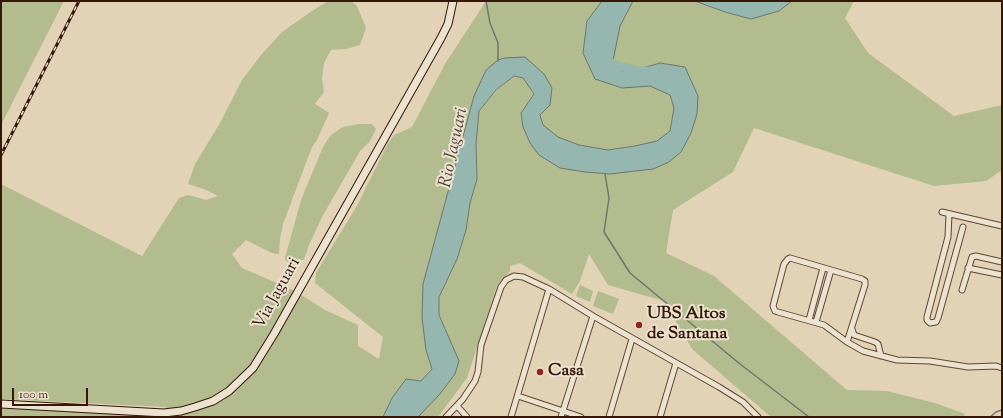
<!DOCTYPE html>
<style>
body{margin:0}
#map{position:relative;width:1003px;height:418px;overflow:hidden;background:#e2d3b6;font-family:"Sorts Mill Goudy",serif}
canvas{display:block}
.frame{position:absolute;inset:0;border:2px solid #351607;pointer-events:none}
.scale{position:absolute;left:12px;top:388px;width:76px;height:18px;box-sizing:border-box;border:2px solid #351607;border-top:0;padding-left:5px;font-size:12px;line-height:14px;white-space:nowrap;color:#351607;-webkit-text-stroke:3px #ece2d0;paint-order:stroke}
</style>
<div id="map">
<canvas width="1003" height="418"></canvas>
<div class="frame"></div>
<div class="scale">100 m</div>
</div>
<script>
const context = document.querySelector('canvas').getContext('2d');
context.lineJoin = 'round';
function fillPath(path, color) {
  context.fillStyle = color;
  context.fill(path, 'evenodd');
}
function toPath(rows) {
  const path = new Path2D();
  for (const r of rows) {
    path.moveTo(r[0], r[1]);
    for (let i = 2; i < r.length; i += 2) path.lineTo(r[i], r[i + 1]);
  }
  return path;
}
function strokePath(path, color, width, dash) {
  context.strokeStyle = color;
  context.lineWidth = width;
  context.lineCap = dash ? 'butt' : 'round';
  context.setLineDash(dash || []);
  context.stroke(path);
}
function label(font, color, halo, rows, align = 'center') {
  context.font = font + ' "Sorts Mill Goudy",serif';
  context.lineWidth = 4;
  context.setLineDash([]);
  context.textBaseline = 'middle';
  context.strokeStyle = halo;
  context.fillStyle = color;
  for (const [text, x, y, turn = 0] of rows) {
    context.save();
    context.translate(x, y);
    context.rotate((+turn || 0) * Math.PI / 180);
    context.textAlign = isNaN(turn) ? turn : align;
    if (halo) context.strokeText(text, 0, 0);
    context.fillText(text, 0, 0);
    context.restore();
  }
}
fillPath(toPath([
 [1,1,64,1,1,125],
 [329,1,351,1,357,6,366,28,360,45,346,49,331,50,324,63,322,78,324,92,315,104,329,113,317,140,312,147,283,224,280,239,279,254,272,253,246,240,232,254,242,268,295,291,325,310,358,325,358,346,379,359,383,337,315,283,316,273,358,204,388,143,394,135,412,127,445,64,486,1,854,1,845,18,868,53,954,116,1002,105,1002,170,986,181,934,186,754,128,733,172,673,210,666,253,714,276,847,390,887,391,935,403,963,413,966,417,771,417,692,349,664,301,608,285,589,254,580,281,572,294,520,263,510,266,510,271,497,286,467,378,438,417,1,417,1,408,168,416,166,407,1,399,1,184,142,256,179,198,188,195,206,200,218,196,204,189,188,184,195,164,220,123,242,80,261,55,282,32,315,9],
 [525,57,549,105,532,115,528,102,533,96,534,94,523,78,514,76,496,91,479,111,476,144,477,179,475,186,454,174,474,96],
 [358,124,372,124,376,129,370,141,360,151,352,165,322,217,309,245,304,259,294,265,285,260,285,258,301,200,323,147,331,135,343,127],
 [580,285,593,291,590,302,576,296],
 [598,291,619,299,613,314,593,306]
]), '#b2bc8e');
const water = toPath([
 [602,1,633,1,620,26,613,61,622,71,632,71,660,63,685,67,698,96,697,114,691,133,681,152,669,162,653,169,610,174,585,172,560,168,539,155,530,143,523,127,521,113,534,94,523,78,514,76,496,90,479,111,476,144,477,179,470,203,466,230,457,259,439,297,439,315,459,361,455,374,440,394,418,417,383,417,392,398,406,379,421,381,432,369,426,350,422,318,423,284,474,96,486,70,498,60,504,58,525,57,544,74,552,88,550,105,540,115,543,125,558,137,579,145,608,150,635,146,657,141,670,131,674,108,670,95,650,86,622,88,595,79,583,53,587,21,602,1],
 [695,1,792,1,779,11,751,19,725,12,695,1]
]);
fillPath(water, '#95b7b0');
strokePath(water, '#6f776c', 1);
strokePath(toPath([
 [486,1,490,23,498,43,498,61],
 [605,174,609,198,604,232,630,273,740,364,809,417],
 [990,417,996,412,1002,410]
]), '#6f776c', 1.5);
strokePath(toPath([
 [609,60,611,64,638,71,648,71]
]), '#95b7b0', 9);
const street = toPath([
 [942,212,1002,226],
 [949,214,948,237,927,317,927,320,930,323,936,322,938,318,963,227],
 [968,268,1002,275],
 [962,290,972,257,976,256,1002,262],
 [809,320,823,268],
 [816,322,831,270],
 [852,329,854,335,875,342,878,344,881,356],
 [847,342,865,285,865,281,862,279,790,258,788,259,784,264,773,306,775,311,778,312,824,325,847,342,863,351,897,360,930,361,968,367,996,366,1002,368],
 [518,396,581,417],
 [457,406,467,417],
 [446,417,463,399,475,381,478,372,481,345,501,287,506,280,514,276,523,277,549,289,593,316,719,387,743,402,758,417],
 [511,417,549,289],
 [561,417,593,316],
 [609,417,632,339],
 [660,417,676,363]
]);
const secondary = toPath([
 [1,404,164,413,181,411,195,407,213,401,229,391,253,368,274,334,441,38,448,24,453,1]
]);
strokePath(street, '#604533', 7);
strokePath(secondary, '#351607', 9);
strokePath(street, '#ece2d0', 5);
strokePath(secondary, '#ece2d0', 7);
const rail = toPath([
 [1,155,79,1]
]);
strokePath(rail, '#351607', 3);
strokePath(rail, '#ece2d0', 1.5, [4.5]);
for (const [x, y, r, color] of [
 [639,325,4,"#8f2418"],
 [540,372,4,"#8f2418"]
]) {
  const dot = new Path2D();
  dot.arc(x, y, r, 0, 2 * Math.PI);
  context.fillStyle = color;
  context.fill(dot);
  strokePath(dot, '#ece2d0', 1.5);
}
label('17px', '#351607', '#ece2d0', [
 ["Via Jaguari",278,294,-61]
]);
label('bold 17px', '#351607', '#ece2d0', [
 ["UBS Altos",647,315],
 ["de Santana",647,335],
 ["Casa",548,372]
], 'left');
label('italic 18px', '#52463a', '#ece2d0', [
 ["Rio Jaguari",455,148,-78]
]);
</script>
